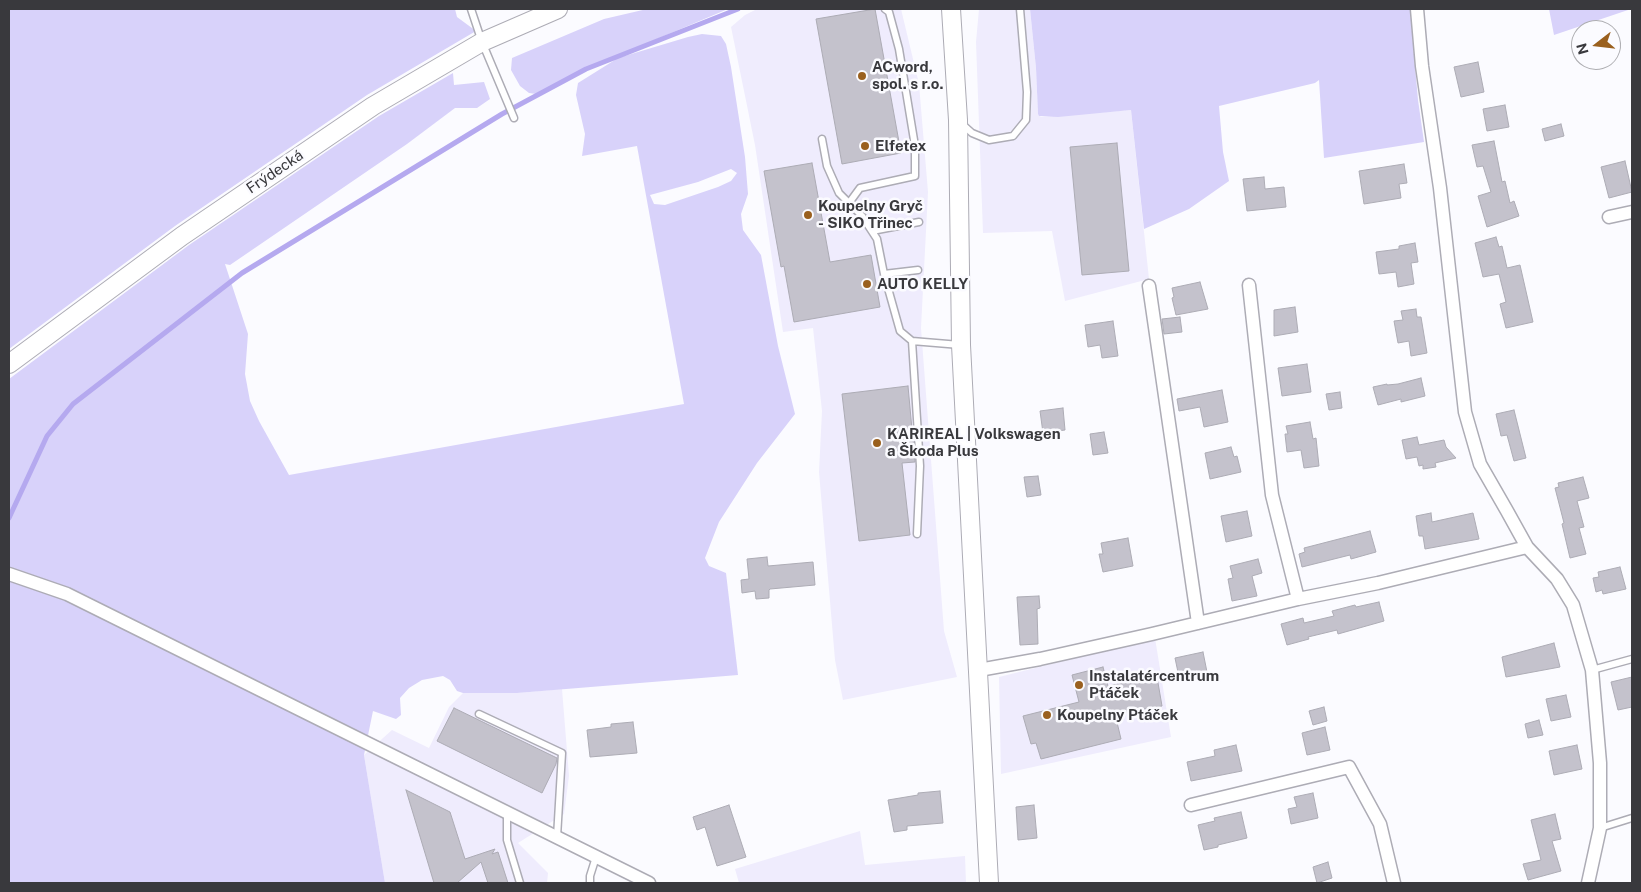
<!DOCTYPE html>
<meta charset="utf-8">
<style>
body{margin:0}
#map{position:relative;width:1641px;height:892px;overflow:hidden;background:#fbfbff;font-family:"Public Sans",sans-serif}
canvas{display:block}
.frame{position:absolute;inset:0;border:10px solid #39393d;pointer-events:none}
.north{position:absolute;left:1571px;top:20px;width:50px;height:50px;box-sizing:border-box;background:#fbfbff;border:1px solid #adadb1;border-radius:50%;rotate:254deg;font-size:14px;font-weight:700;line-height:20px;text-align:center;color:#39393d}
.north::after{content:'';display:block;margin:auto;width:18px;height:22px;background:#9a601e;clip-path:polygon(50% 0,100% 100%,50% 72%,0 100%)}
</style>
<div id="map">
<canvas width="1641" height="892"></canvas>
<div class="frame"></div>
<div class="north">N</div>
</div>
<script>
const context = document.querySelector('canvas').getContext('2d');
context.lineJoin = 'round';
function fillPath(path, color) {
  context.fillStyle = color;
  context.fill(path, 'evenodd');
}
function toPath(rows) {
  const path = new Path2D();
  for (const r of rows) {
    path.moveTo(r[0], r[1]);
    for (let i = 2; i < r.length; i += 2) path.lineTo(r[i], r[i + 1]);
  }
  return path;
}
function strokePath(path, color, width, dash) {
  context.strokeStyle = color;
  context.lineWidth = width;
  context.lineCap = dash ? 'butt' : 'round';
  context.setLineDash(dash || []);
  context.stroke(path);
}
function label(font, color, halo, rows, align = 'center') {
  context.font = font + ' "Public Sans",sans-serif';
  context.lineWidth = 5;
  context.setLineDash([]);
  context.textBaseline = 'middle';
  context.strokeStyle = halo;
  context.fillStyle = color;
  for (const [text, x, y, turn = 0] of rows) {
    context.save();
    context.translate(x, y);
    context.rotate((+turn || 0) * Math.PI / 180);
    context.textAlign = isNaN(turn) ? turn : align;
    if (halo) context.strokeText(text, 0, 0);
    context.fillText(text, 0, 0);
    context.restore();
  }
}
fillPath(toPath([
 [757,9,901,9,919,84,928,192,921,328,944,631,957,677,843,700,835,660,819,472,822,411,813,328,783,332,755,145,731,27,745,15],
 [979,9,1030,9,1036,68,1038,114,1041,117,1131,110,1149,279,1065,301,1052,231,983,233,976,42],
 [1155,638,1171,737,1001,774,999,677],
 [562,689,569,776,564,814,518,843,548,873,547,883,385,883,364,755,392,730,429,748,449,707,463,693,517,693],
 [860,831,865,865,965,856,966,883,739,883,735,869]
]), '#efecfd');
fillPath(toPath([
 [9,9,455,9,457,17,476,31,367,95,175,226,9,349],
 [647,9,728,9,595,65,536,94,529,93,520,86,511,70,512,58,604,19],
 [1030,9,1410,9,1418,100,1424,142,1324,158,1319,80,1315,83,1219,106,1223,152,1229,181,1189,209,1144,229,1131,110,1058,117,1039,116,1038,114,1036,68],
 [1549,9,1631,9,1554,35],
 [702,34,721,36,726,44,731,67,745,157,748,194,741,214,743,230,761,255,778,346,795,414,757,463,719,522,705,558,709,566,726,573,738,675,517,693,463,693,457,691,450,680,443,676,422,680,409,688,400,698,401,715,396,719,373,711,364,755,385,883,9,883,9,379,189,245,379,116,453,73,454,85,484,82,490,99,477,108,455,108,407,144,230,265,225,264,248,334,245,374,250,401,259,421,289,475,684,404,637,146,582,156,585,134,576,95,578,83,618,58,688,37],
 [731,169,737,173,731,181,718,187,665,205,654,204,650,195,698,182]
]), '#d8d2fa');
strokePath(toPath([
 [9,518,47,436,73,404,242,273,502,114,586,69,738,9]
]), '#b5a9ef', 5);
const building = toPath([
 [875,9,901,153,842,164,816,19,875,9],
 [1478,62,1484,92,1461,97,1454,67,1478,62],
 [1505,105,1509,127,1487,131,1483,109,1505,105],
 [1561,124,1564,136,1545,141,1542,129,1561,124],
 [1494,141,1502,182,1505,181,1510,203,1514,201,1519,216,1487,227,1478,196,1491,192,1483,166,1477,167,1472,145,1494,141],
 [1117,143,1129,271,1082,275,1070,147,1117,143],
 [1625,161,1632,192,1609,198,1601,167,1625,161],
 [812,163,830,262,871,255,880,307,794,322,784,266,781,267,764,171,812,163],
 [1404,164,1407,183,1399,184,1401,198,1364,204,1359,171,1404,164],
 [1264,177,1265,189,1284,187,1286,207,1247,211,1243,179,1264,177],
 [1496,237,1499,247,1502,246,1507,268,1520,265,1533,322,1506,328,1500,304,1506,302,1499,274,1483,277,1475,243,1496,237],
 [1415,243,1418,262,1411,263,1414,284,1398,287,1396,272,1379,274,1376,252,1399,249,1399,246,1415,243],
 [1200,282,1208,309,1176,315,1172,298,1174,297,1172,288,1200,282],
 [1295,307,1298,332,1274,336,1274,310,1295,307],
 [1416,309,1417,317,1421,317,1427,353,1411,356,1409,341,1398,343,1394,321,1403,320,1401,311,1416,309],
 [1180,317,1182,332,1164,334,1162,319,1180,317],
 [1113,321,1118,356,1102,358,1100,345,1088,347,1085,325,1113,321],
 [1307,364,1311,392,1282,396,1278,368,1307,364],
 [1421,378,1425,396,1401,402,1401,399,1378,405,1373,387,1387,384,1387,385,1398,384,1421,378],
 [908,386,915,462,902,463,910,535,859,541,842,394,908,386],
 [1222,390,1228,422,1204,427,1200,407,1179,411,1177,399,1222,390],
 [1340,392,1342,408,1329,410,1326,394,1340,392],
 [1063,408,1065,430,1043,433,1040,411,1063,408],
 [1514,410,1526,458,1514,461,1507,435,1501,436,1496,414,1514,410],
 [1310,422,1313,439,1316,438,1319,466,1304,468,1301,450,1287,452,1285,434,1288,434,1286,426,1310,422],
 [1104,432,1108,453,1093,455,1090,434,1104,432],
 [1417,437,1419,445,1444,440,1446,447,1456,458,1435,463,1436,467,1423,469,1423,465,1419,466,1417,457,1406,459,1402,440,1417,437],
 [1231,447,1234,457,1237,456,1241,472,1210,479,1205,453,1231,447],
 [1038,476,1041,495,1027,497,1024,477,1038,476],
 [1583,477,1589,498,1577,501,1584,527,1579,528,1586,554,1570,558,1562,524,1564,523,1555,488,1559,487,1558,483,1583,477],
 [1247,511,1252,536,1226,542,1221,516,1247,511],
 [1431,513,1432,522,1473,513,1479,539,1425,549,1423,536,1419,536,1416,516,1431,513],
 [1370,531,1376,552,1351,559,1350,555,1302,567,1299,554,1305,552,1304,548,1370,531],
 [1128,538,1133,566,1103,572,1099,554,1103,554,1101,543,1128,538],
 [767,557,768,566,813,562,815,585,770,589,769,590,769,598,756,599,755,591,742,593,741,580,749,579,747,559,767,557],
 [1258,559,1262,573,1252,576,1257,596,1232,601,1228,579,1233,578,1230,566,1258,559],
 [1620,567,1626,589,1603,594,1602,590,1596,592,1593,578,1599,577,1598,572,1620,567],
 [1039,596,1040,608,1037,609,1038,644,1020,645,1017,597,1039,596],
 [1379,602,1384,621,1338,634,1337,630,1308,637,1309,639,1287,645,1281,624,1303,618,1304,623,1334,616,1332,611,1355,605,1356,607,1379,602],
 [1554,643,1560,667,1506,677,1502,657,1554,643],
 [1203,652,1207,672,1179,677,1175,658,1203,652],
 [1103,667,1108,686,1157,677,1162,706,1115,714,1121,739,1041,759,1036,743,1031,744,1023,716,1079,702,1072,675,1103,667],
 [1632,677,1632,707,1618,710,1611,682,1632,677],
 [1566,695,1571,717,1551,721,1546,699,1566,695],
 [1324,707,1327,721,1313,725,1309,711,1324,707],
 [454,708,557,758,556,764,542,793,437,741,454,708],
 [1539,720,1543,735,1528,738,1525,724,1539,720],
 [633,722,637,753,590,757,587,730,611,727,611,724,633,722],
 [1325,727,1330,750,1307,755,1302,733,1325,727],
 [1236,745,1242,771,1191,781,1187,762,1215,756,1214,750,1236,745],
 [1577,745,1582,769,1554,775,1549,751,1577,745],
 [406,790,450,812,465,859,495,849,492,854,498,852,508,883,488,883,481,862,457,883,434,883,406,790],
 [940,791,943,823,907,826,907,830,894,832,888,800,918,795,918,793,940,791],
 [1313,793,1318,818,1291,824,1288,809,1297,807,1294,797,1313,793],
 [729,805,746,857,717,866,705,827,697,830,693,817,729,805],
 [1034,805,1037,838,1018,840,1016,807,1034,805],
 [1241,812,1247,838,1218,845,1218,847,1204,850,1198,825,1215,821,1214,818,1241,812],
 [1555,814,1561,839,1552,841,1561,871,1528,880,1523,864,1541,860,1531,820,1555,814],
 [1328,862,1332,878,1317,883,1313,867,1328,862]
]);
fillPath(building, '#c4c2cc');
strokePath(building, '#adacb5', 1);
const service = toPath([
 [471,9,482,42,514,118],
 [962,124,972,133,989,140,1013,136,1026,120,1027,92,1020,9],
 [822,139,827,166,839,193,862,216,877,239,884,274,900,331,912,341,960,345],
 [849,203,860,188,915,176,915,146,899,49,889,12,885,9],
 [872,231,919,222],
 [884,274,918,270],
 [912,341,920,466,917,534],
 [1592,670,1632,659],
 [479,714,562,753,557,837],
 [507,811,507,840,520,883],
 [1600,828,1632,818],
 [590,883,590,876,596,857]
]);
const minor = toPath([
 [1417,9,1422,66,1440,188,1465,412,1480,464,1507,511,1527,547,1557,579,1573,605,1592,670,1600,763,1600,828,1588,883],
 [1609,217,1632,212],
 [1249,285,1272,495,1298,599],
 [1149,286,1198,623],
 [9,574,67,594,649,883],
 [979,670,1040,659,1152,634,1298,599,1378,583,1527,547],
 [1191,805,1349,767,1380,824,1394,883]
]);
const secondary = toPath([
 [951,9,958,120,961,345,989,883],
 [9,364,182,236,373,106,482,42,558,9]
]);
strokePath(service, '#adacb5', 9);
strokePath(minor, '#adacb5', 15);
strokePath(secondary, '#adacb5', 20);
strokePath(service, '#fff', 6);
strokePath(minor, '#fff', 12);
strokePath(secondary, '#fff', 18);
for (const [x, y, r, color] of [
 [862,76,5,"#9a601e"],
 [865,146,5,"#9a601e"],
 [808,215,5,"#9a601e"],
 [867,284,5,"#9a601e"],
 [877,443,5,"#9a601e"],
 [1079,685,5,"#9a601e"],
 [1047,715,5,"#9a601e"]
]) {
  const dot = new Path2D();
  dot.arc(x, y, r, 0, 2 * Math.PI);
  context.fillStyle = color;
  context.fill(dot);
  strokePath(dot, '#fbfbff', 2);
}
label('bold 15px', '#39393d', '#fbfbff', [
 ["ACword,",872,67],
 ["spol. s r.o.",872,84],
 ["Elfetex",875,146],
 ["Koupelny Gryč",818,206],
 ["- SIKO Třinec",818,223],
 ["AUTO KELLY",877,284],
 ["KARIREAL | Volkswagen",887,434],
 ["a Škoda Plus",887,451],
 ["Instalatércentrum",1089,676],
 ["Ptáček",1089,693],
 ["Koupelny Ptáček",1057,715]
], 'left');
label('15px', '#39393d', '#fbfbff', [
 ["Frýdecká",275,172,-34]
]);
</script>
